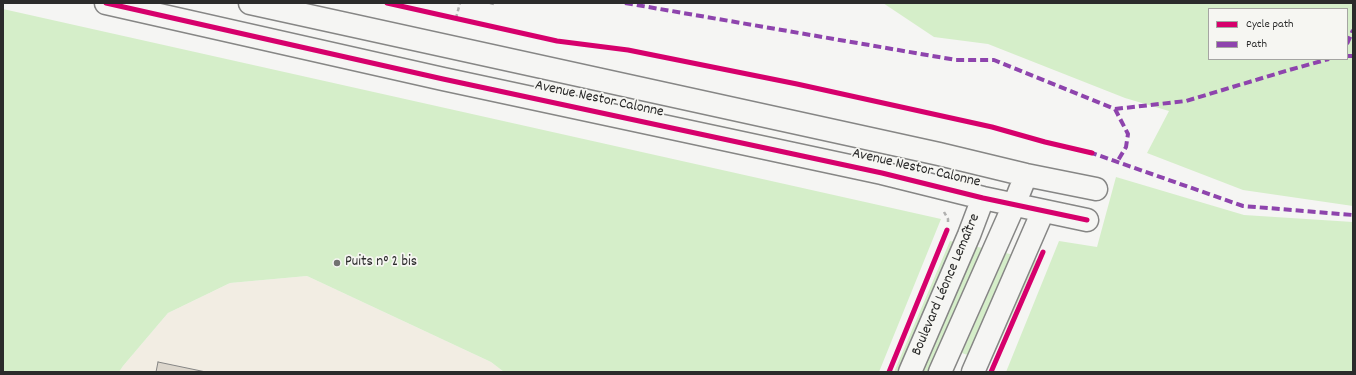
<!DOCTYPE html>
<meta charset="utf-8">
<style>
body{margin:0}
#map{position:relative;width:1356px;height:375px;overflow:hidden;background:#f5f5f3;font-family:Dekko,sans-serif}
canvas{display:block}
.frame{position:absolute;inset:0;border:4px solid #2b2b2b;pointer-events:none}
.legend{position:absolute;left:1208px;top:8px;width:140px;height:52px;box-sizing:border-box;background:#f6f6f2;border:1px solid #a5a5a2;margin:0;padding:5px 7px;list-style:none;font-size:12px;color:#2b2b2b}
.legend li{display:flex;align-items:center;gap:8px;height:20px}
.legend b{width:20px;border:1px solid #a5a5a2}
</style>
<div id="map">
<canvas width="1356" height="375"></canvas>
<div class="frame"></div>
<ul class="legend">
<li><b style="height:5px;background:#d6006c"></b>Cycle path</li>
<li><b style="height:5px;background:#8e44ad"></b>Path</li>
</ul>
</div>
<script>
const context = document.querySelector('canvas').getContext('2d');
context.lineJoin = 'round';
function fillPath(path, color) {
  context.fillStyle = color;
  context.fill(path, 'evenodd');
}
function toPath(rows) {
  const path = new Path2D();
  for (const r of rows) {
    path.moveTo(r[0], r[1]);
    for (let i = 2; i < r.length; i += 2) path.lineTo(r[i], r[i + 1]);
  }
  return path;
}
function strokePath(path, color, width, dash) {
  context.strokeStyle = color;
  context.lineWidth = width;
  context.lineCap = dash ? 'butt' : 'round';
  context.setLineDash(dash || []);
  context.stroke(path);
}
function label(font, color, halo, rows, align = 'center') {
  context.font = font + ' Dekko,sans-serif';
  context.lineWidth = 3.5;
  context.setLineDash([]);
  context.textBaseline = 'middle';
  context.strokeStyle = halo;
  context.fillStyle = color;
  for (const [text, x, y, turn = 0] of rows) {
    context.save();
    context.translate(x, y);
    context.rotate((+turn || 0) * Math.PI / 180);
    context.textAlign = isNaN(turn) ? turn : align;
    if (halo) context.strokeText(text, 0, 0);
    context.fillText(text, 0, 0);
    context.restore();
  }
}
fillPath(toPath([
 [307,276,491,362,504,372,119,372,123,366,168,313,230,283]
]), '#f2ede3');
fillPath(toPath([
 [883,3,1353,3,1353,206,1243,190,1147,153,1169,111,1125,98,988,44,934,37],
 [1209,9,1347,9,1347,59,1209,59],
 [3,9,941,219,879,372,504,372,491,362,307,276,230,283,168,313,123,366,119,372,3,372],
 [1116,177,1244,215,1353,222,1353,372,1006,372,1059,241,1097,247],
 [950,241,959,243,903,372,894,372],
 [972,246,983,248,928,372,916,372],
 [1006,253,1017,256,973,357,962,353],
 [1030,258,1037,260,990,364,984,362]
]), '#d5eec9');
const building = toPath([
 [158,362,206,372,156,372,158,362]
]);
fillPath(building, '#dcd6cc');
strokePath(building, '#868685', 1);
const minor = toPath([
 [106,3,443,79,882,173,983,198,1087,220],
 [250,3,939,154,1026,175,1096,189],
 [910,372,969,235,983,198],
 [940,372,1014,205,1026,175],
 [973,372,1043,211]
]);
strokePath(minor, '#868685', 25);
strokePath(toPath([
 [490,3,494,4],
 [391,4,391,3],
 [456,18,460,3],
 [944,212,948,219,948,224]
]), '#b0b0af', 2.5, [4, 3]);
strokePath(minor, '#f5f5f3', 22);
strokePath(toPath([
 [625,3,956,60,994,60,1115,109,1128,134,1126,147,1117,162],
 [1347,44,1353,30],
 [1347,56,1353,56],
 [1115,109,1186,101,1289,70,1329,59],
 [1089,152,1243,206,1353,215]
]), '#8e44ad', 4, [8, 4]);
strokePath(toPath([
 [106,3,443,79,882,173,983,198,1087,220],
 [387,3,557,41,628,50,797,84,992,127,1045,142,1092,153],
 [889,372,947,230],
 [991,372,1043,252]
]), '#d6006c', 5);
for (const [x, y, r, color] of [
 [337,263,4,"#727271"]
]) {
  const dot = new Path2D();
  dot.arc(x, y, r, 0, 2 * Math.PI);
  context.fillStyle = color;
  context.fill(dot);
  strokePath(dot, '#f6f6f2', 1.5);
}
label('15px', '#2b2b2b', '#f6f6f2', [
 ["Avenue Nestor Calonne",599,100,12],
 ["Avenue Nestor Calonne",916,169,13],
 ["Boulevard Léonce Lemaître",947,285,-67]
]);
label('15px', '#2b2b2b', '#f6f6f2', [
 ["Puits n° 2 bis",345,263]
], 'left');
</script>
